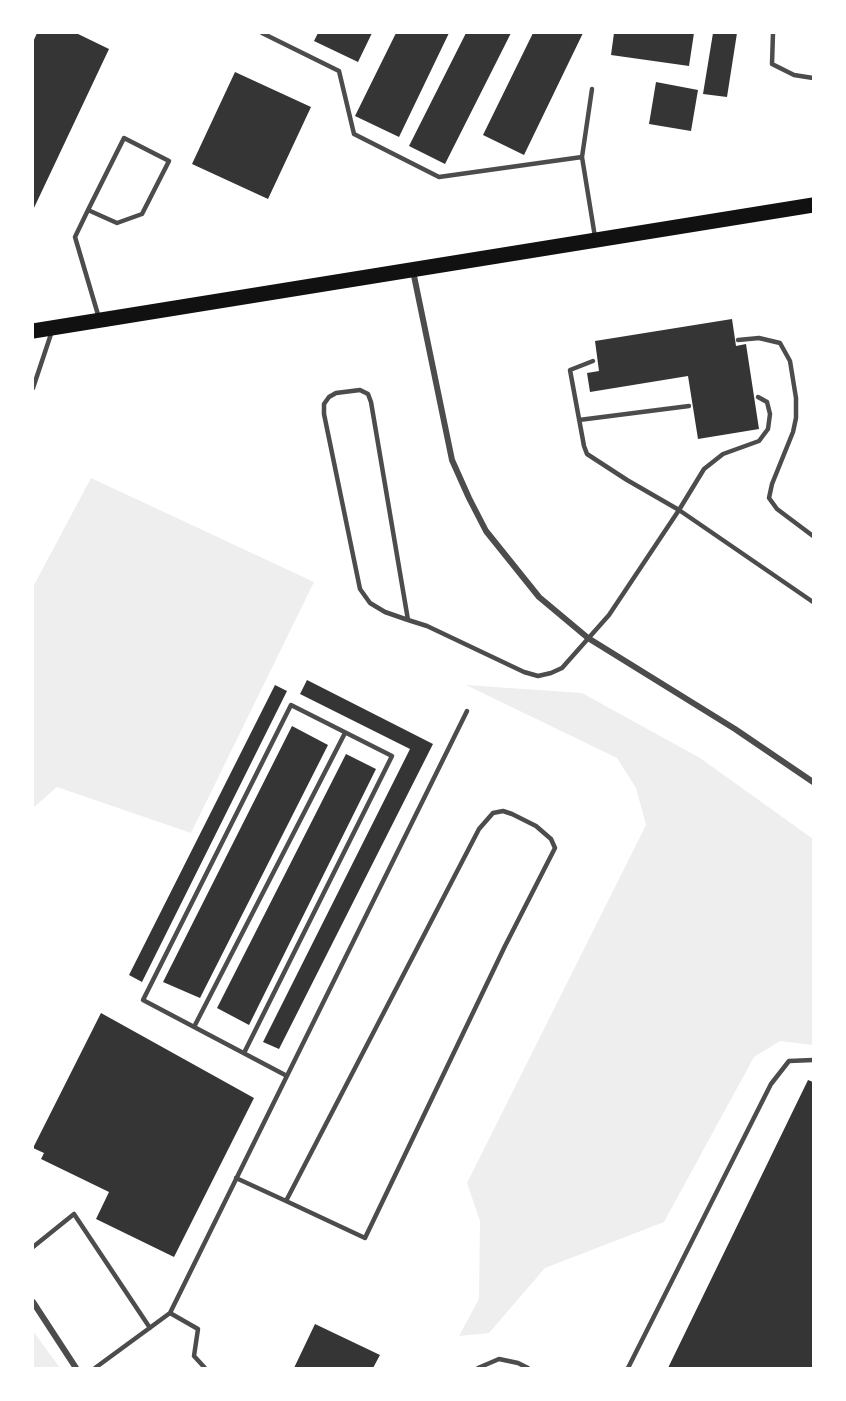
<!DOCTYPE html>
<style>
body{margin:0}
#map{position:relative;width:846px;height:1401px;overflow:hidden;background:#fff;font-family:"Fira Sans Condensed",sans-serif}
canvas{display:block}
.frame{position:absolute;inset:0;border:34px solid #fff;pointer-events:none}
</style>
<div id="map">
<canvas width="846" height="1401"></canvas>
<div class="frame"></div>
</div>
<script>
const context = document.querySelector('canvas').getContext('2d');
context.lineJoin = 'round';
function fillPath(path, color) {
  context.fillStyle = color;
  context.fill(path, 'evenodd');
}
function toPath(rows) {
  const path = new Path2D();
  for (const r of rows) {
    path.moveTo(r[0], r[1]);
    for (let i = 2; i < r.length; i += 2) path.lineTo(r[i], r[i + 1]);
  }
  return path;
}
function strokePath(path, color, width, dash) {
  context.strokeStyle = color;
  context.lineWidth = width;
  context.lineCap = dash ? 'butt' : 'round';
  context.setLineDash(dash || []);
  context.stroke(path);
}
fillPath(toPath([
 [91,478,314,582,191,833,57,787,33,808,33,587],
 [466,685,582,693,700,758,813,839,813,1045,780,1041,754,1057,664,1222,545,1268,489,1333,459,1336,479,1299,480,1221,467,1183,646,825,636,788,617,758],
 [33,1331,60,1368,33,1368]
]), '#eee');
fillPath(toPath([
 [37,33,76,33,109,49,33,210,33,42],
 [318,33,372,33,358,62,314,41],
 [396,33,449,33,399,137,355,116],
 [466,33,511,33,445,164,409,146],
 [533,33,583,33,524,155,483,135],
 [614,33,694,33,689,66,611,55],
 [713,33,737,33,727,97,703,94],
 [235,72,311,107,268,199,192,164],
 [656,82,698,90,691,131,649,124],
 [732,319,736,346,746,344,759,429,698,439,688,376,590,392,587,373,599,371,595,341],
 [307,680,433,744,279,1049,263,1042,410,749,300,694],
 [275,685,287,691,142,982,129,975],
 [292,726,328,745,200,998,163,982],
 [346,754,376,769,249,1025,217,1008],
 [101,1013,254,1098,174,1257,96,1219,109,1192,41,1159,44,1153,33,1148],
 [808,1080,813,1082,813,1368,668,1368],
 [315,1324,380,1355,373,1368,294,1368]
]), '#353535');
strokePath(toPath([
 [262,33,339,71,354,134,439,177,582,157],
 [773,33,772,64,794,75,813,78],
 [592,89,582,157,595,237],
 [88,210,117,223,142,214,169,161,124,138,88,210,75,237,99,318],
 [738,340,759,338,780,343,790,361,796,398,796,418,793,432,772,484,769,498,777,509,813,536],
 [593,361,570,370,584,446,587,454,627,480,679,510,813,602],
 [33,388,52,331],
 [579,420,689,406],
 [408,620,371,402,368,394,360,390,336,393,329,397,324,404,324,414,360,589,370,603,385,612,408,620,427,626,524,672,538,676,551,673,562,668,609,615,679,510,704,469,723,454,759,441,768,429,770,414,767,402,758,397],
 [194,1027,345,733],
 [244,1053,392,756,291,705,143,1000,287,1076],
 [236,1178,286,1201,365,1238,505,946,555,848,551,839,536,826,512,814,503,811,493,813,479,829,286,1201],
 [33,1247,74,1214,150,1328],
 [170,1313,198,1329,194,1356,205,1368],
 [95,1368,170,1313,467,711],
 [478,1368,499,1359,518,1363,528,1368],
 [628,1368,771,1084,789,1061,813,1060]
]), '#4c4c4c', 4.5);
strokePath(toPath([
 [413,271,452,460,469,498,486,531,539,597,588,638,735,729,813,782],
 [33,1302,76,1368]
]), '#4c4c4c', 6);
strokePath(toPath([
 [33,331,813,205]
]), '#111', 15);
</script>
